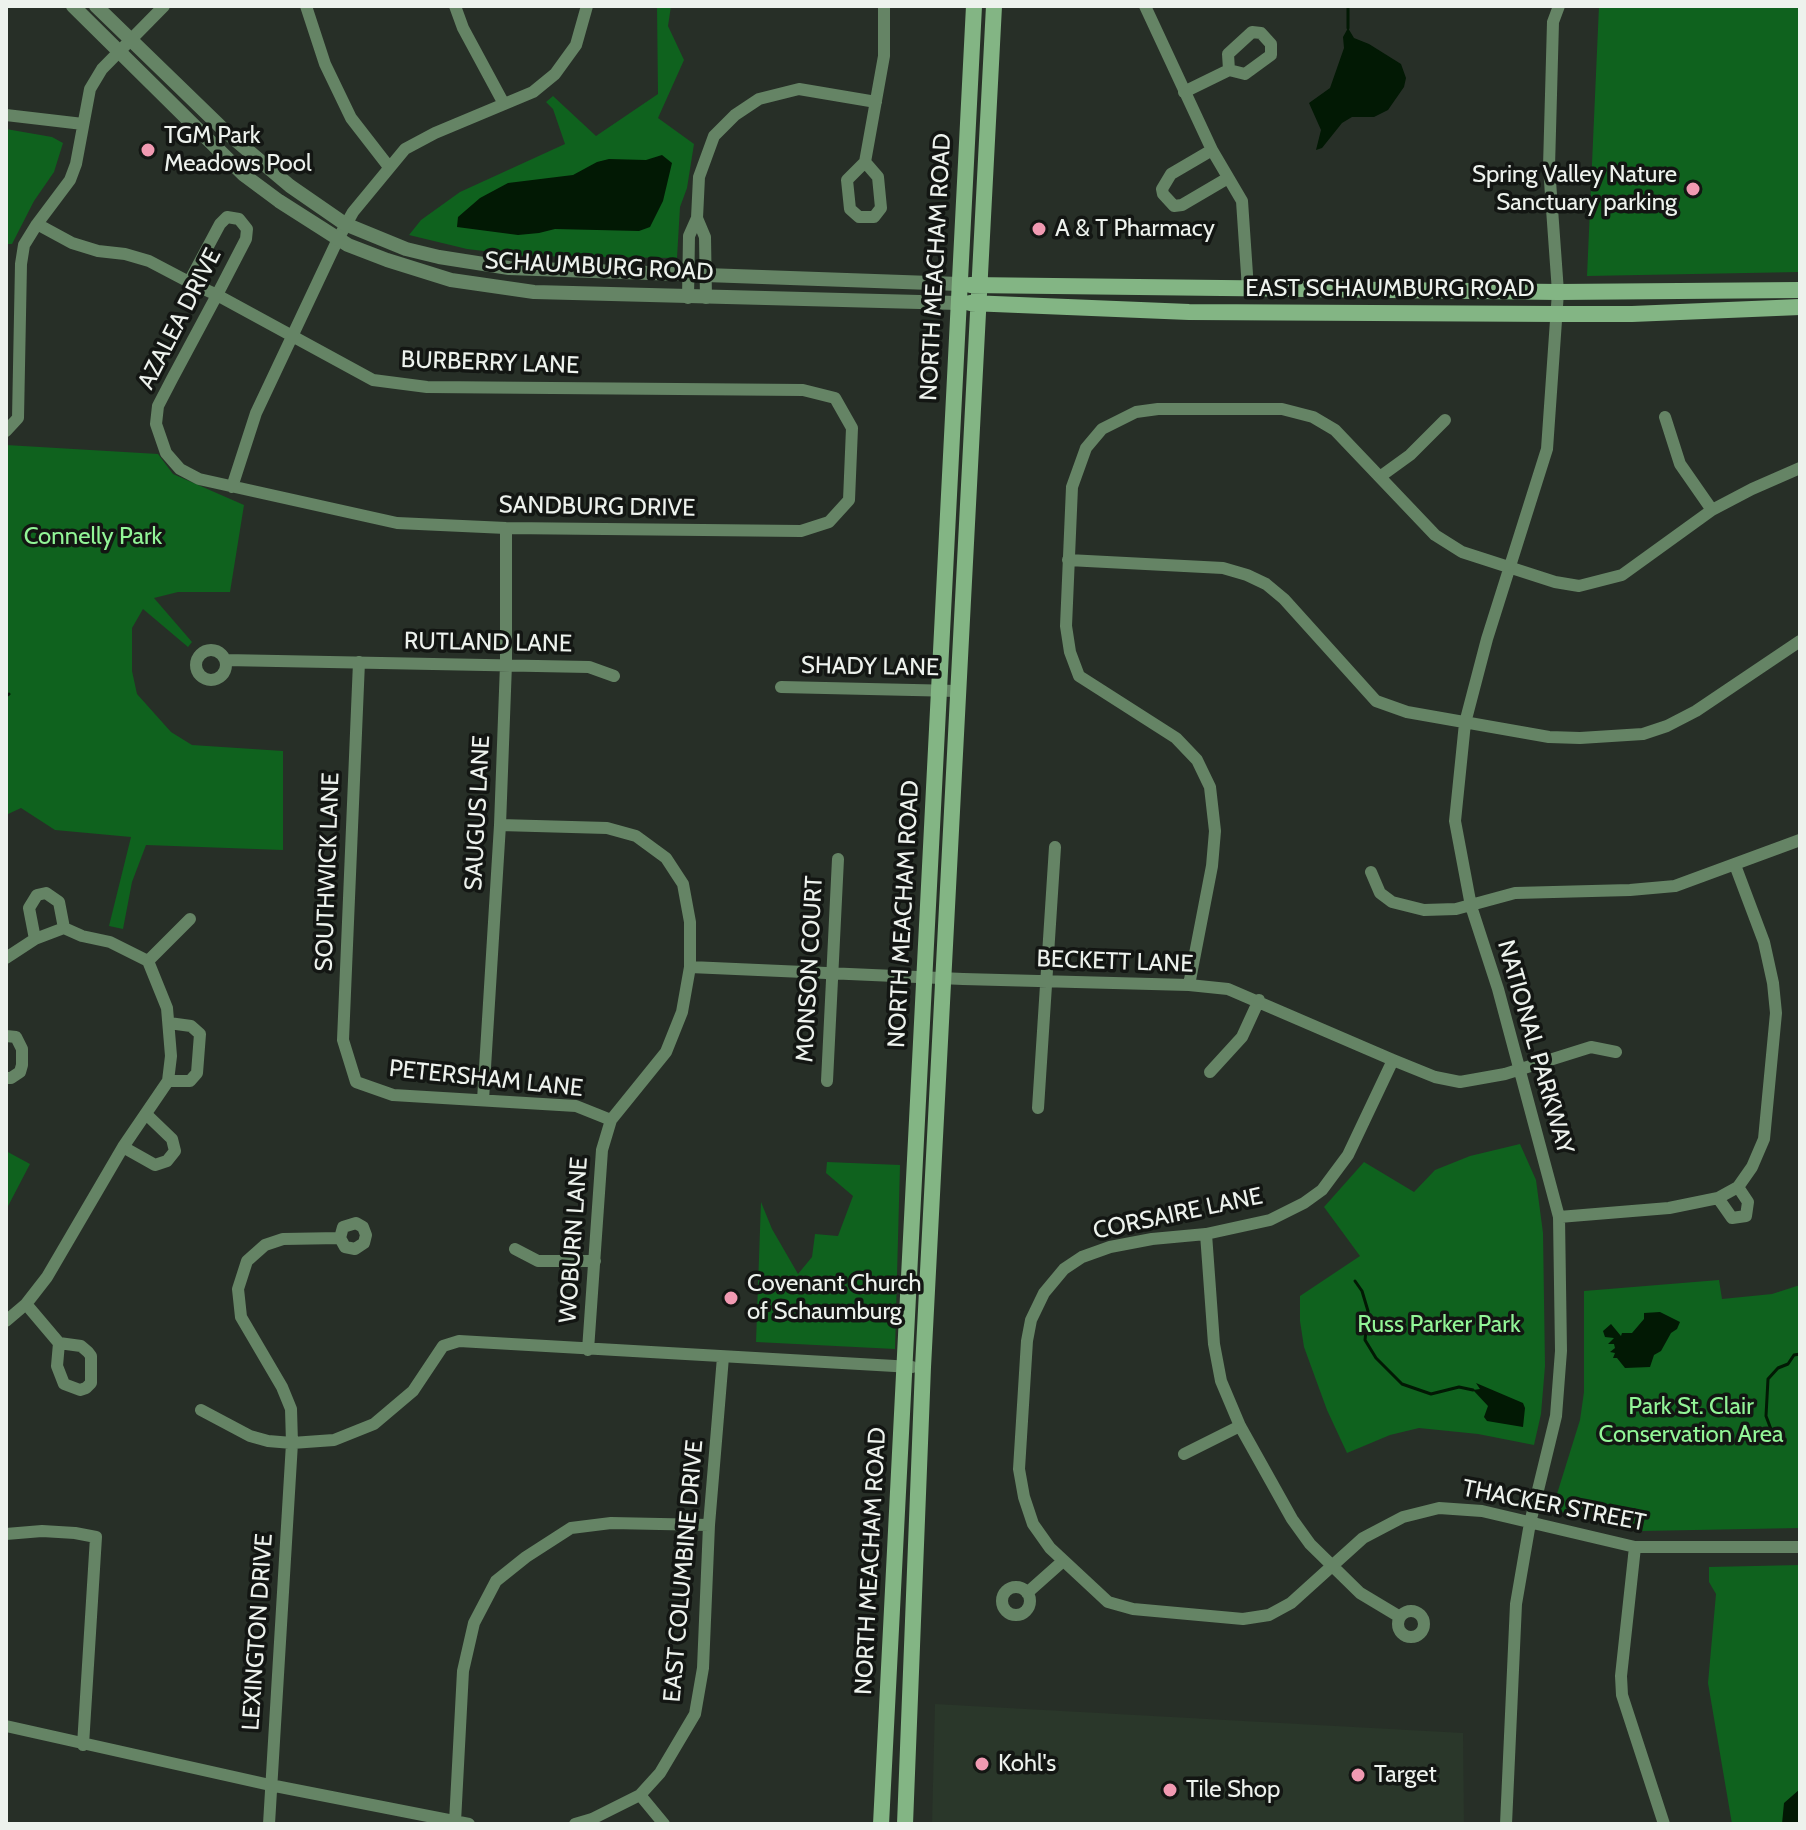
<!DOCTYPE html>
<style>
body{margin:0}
#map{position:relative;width:1806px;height:1830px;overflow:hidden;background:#272f27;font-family:Cabin,sans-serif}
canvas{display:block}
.frame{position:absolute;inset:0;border:8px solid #edf2ed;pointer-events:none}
</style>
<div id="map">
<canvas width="1806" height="1830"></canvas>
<div class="frame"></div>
</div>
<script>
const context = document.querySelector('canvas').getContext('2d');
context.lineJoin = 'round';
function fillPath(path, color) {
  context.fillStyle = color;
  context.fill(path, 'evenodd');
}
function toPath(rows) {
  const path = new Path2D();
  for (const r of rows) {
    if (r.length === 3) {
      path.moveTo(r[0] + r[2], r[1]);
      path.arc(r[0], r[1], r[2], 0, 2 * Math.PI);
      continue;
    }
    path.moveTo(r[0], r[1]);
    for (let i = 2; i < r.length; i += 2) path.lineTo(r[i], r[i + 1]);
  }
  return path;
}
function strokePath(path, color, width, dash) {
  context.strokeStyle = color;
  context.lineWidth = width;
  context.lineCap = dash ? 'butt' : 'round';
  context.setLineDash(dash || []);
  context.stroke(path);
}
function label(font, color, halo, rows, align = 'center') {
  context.font = font + ' Cabin,sans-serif';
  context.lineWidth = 7;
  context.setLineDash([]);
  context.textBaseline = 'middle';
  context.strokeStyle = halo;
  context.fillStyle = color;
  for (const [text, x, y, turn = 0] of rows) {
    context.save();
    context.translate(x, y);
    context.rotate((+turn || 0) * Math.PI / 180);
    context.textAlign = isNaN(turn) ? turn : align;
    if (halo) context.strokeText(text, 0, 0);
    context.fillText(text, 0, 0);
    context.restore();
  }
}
fillPath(toPath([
 [935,1704,1463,1733,1464,1824,932,1824]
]), '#2a372a');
fillPath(toPath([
 [657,6,671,6,668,26,684,60,658,118,694,144,687,188,680,207,677,258,525,256,467,249,409,235,421,220,460,192,565,144,553,109,546,102,553,96,596,136,658,94],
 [1599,6,1800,6,1800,272,1587,276],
 [6,129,52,137,63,143,54,172,34,201,12,244,6,244],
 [6,445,158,454,173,474,244,505,230,592,178,592,154,598,192,642,188,647,143,609,132,628,132,671,137,694,171,732,192,745,283,751,283,850,146,845,132,882,123,929,109,926,131,837,55,830,21,808,6,815],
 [1520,1144,1536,1180,1543,1233,1545,1366,1541,1414,1534,1445,1478,1434,1419,1428,1390,1435,1347,1453,1327,1410,1304,1347,1300,1321,1300,1296,1360,1256,1324,1207,1364,1162,1414,1192,1435,1170,1470,1156],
 [6,1151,30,1164,6,1210],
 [827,1162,900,1165,895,1349,756,1342,761,1202,772,1229,798,1274,812,1257,815,1234,838,1236,853,1196,826,1173],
 [1719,1280,1722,1299,1772,1294,1800,1285,1800,1528,1642,1531,1552,1510,1580,1420,1584,1392,1584,1291],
 [1800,1565,1800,1824,1732,1824,1708,1683,1716,1594,1709,1582,1709,1567]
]), '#0f621e');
fillPath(toPath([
 [1348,28,1354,38,1369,44,1401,64,1406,78,1404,87,1388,110,1374,117,1352,117,1342,123,1322,148,1316,150,1321,130,1309,103,1330,88,1344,48,1343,37],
 [662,155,672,163,663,201,650,227,639,231,555,229,539,233,518,235,457,227,458,217,480,198,508,183,573,175,597,162,609,159,646,160],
 [1660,1312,1680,1322,1677,1329,1671,1333,1661,1351,1654,1355,1650,1367,1625,1368,1617,1358,1613,1358,1615,1353,1610,1352,1615,1348,1614,1344,1608,1344,1614,1338,1605,1337,1603,1331,1611,1324,1621,1336,1622,1333,1632,1333,1644,1319,1644,1313],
 [1476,1383,1523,1403,1525,1408,1523,1427,1487,1421,1484,1417,1488,1406,1473,1390,1480,1389],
 [1800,1789,1800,1824,1782,1824,1784,1803]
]), '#021904');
strokePath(toPath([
 [1348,6,1348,28],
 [6,696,9,694],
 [1355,1281,1362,1291,1368,1311,1365,1340,1376,1358,1402,1384,1431,1394,1459,1387,1473,1390],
 [1772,1432,1766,1416,1768,1379,1778,1368,1788,1364,1794,1355,1800,1354]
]), '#021904', 3);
strokePath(toPath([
 [306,6,325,64,351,118,389,167],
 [455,6,463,28,504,104],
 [1145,6,1212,150,1242,201,1248,289],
 [1184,92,1229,70,1245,74,1271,55,1271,44,1261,33,1252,32,1228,54,1229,70],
 [6,115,83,124],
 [1212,150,1171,174,1162,189,1163,194,1174,206,1182,205,1228,178],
 [865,162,884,56,884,6],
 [865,162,878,177,881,208,874,217,859,217,850,209,847,180,865,162],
 [697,218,705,237,706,298],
 [37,224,72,243,98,251,125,254,149,261,189,282,217,295,373,380,427,387,803,390,835,398,852,428,849,500,829,522,801,531,506,528,397,523,199,479,180,469,166,453,156,424,158,406,172,379,217,295,246,239,247,229,239,219,227,217,220,224,189,282],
 [688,298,689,236,697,218,699,177,714,136,735,115,759,99,799,89,876,102],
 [1665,417,1680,464,1712,510],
 [6,431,18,418,21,264,24,245,37,224,70,180,76,164,90,89,102,69,164,6],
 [1381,476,1410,455,1445,420],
 [232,487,256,413,338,239,353,212,405,149,435,133,533,92,555,74,576,45,587,6],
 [1068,560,1223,568,1247,575,1266,584,1284,599,1376,701,1407,712,1549,737,1580,738,1643,734,1667,726,1696,711,1800,641],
 [211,665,15],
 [225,660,589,667,614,676],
 [359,662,343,1040,356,1082,393,1095,576,1106,611,1120],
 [781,687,957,691],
 [500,825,607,828,636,836,666,858,683,884,690,922,690,967,682,1012,666,1052,611,1120,602,1150,588,1350],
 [1371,872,1380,893,1392,902,1424,910,1456,909,1515,893,1630,890,1675,886,1800,840],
 [35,939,29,908,37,895,46,893,59,902,64,928],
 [6,958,35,939,64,928,82,936,110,942,148,961,167,1008,171,1056,168,1081,123,1147,47,1277,26,1304,6,1321],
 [148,961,190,919],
 [690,967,963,979,1189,985,1228,989,1393,1060,1435,1077,1460,1082,1505,1074,1591,1047,1616,1052],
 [1189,985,1212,866,1215,831,1210,787,1197,760,1176,738,1079,676,1070,652,1066,626,1072,487,1086,448,1102,429,1136,412,1158,409,1282,409,1313,417,1335,430,1435,535,1462,552,1555,582,1579,586,1622,575,1712,510,1752,489,1800,468],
 [6,1036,16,1037,22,1049,22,1065,20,1072,11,1078,6,1078],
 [1393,1060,1348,1155,1322,1190,1304,1203,1270,1220,1206,1234,1152,1239,1110,1247,1082,1257,1064,1269,1044,1293,1031,1320,1027,1341,1019,1469,1024,1497,1033,1524,1050,1548,1108,1602,1133,1609,1243,1619,1269,1615,1291,1603,1363,1538,1403,1517,1439,1508,1482,1511,1635,1547,1800,1547],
 [1210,1072,1242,1037,1259,1000],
 [168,1081,190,1081,197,1073,200,1034,191,1026,169,1023],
 [827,1081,838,859],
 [483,1100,500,825,506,664,506,528],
 [1038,1108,1055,847],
 [123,1147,155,1165,167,1161,175,1151,172,1139,146,1114],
 [1718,1198,1732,1218,1746,1216,1748,1202,1738,1187],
 [1559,1217,1669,1208,1718,1198,1738,1187,1752,1167,1764,1139,1776,1013,1773,983,1764,942,1735,865],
 [1206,1234,1214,1344,1221,1381,1240,1426,1292,1519,1310,1544,1360,1593,1400,1617],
 [515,1249,538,1261,595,1261],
 [26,1304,59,1343,81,1346,88,1352,91,1356,91,1383,86,1388,80,1390,64,1384,57,1366,59,1343],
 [201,1410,250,1436,268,1441,292,1443,334,1440,374,1424,413,1391,443,1346,459,1341,912,1367],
 [1184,1454,1240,1426],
 [6,1534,42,1531,75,1533,96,1537,83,1745],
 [1635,1547,1621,1676,1622,1695,1664,1824],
 [1016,1601,14],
 [1027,1593,1063,1561],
 [1411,1624,13],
 [6,1726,270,1785,469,1824],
 [640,1795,664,1824],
 [455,1822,463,1671,474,1623,496,1581,526,1557,571,1528,611,1523,709,1525],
 [269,1824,292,1443,291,1409,282,1387,241,1317,238,1289,247,1261,265,1245,283,1239,340,1238,345,1247,355,1249,364,1243,366,1235,363,1227,356,1223,343,1227,340,1238],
 [575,1824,592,1819,640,1795,660,1773,695,1714,703,1668,709,1525,723,1357],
 [1506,1824,1516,1604,1530,1523,1556,1416,1561,1351,1559,1217,1498,989,1471,906,1455,821,1465,723,1487,639,1547,449,1558,292,1549,167,1553,22,1559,6]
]), '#658465', 12);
strokePath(toPath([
 [73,6,244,175,279,201,348,245,387,260,451,280,534,292,958,303],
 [96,6,226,132,290,186,345,224,406,249,439,257,509,268,959,284]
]), '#658465', 14);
strokePath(toPath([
 [970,285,1558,292,1800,290],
 [970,303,1189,312,1557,314,1632,314,1800,307],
 [881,1824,974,6],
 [905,1824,923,1367,994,6]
]), '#83b584', 16);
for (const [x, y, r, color] of [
 [148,150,8,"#f19ab2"],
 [1693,189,8,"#f19ab2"],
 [1039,229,8,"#f19ab2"],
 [731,1298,8,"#f19ab2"],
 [982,1764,8,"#f19ab2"],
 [1358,1775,8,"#f19ab2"],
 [1170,1790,8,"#f19ab2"]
]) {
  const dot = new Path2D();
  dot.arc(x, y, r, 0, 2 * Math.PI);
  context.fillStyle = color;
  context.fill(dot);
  strokePath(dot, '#131613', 3);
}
label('24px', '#edf2ed', '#131613', [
 ["TGM Park",164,136],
 ["Meadows Pool",164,164],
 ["Spring Valley Nature",1677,175,"right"],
 ["Sanctuary parking",1677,203,"right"],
 ["A & T Pharmacy",1055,229],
 ["Covenant Church",747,1284],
 ["of Schaumburg",747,1312],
 ["Kohl's",998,1764],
 ["Target",1374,1775],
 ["Tile Shop",1186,1790]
], 'left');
label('24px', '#edf2ed', '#131613', [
 ["SCHAUMBURG ROAD",599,267,3],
 ["NORTH MEACHAM ROAD",936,267,-87],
 ["EAST SCHAUMBURG ROAD",1390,289],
 ["AZALEA DRIVE",180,319,-63],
 ["BURBERRY LANE",490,363,2],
 ["SANDBURG DRIVE",597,507,1],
 ["RUTLAND LANE",488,643,1],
 ["SHADY LANE",870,667,1],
 ["SAUGUS LANE",478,813,-87],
 ["SOUTHWICK LANE",328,872,-88],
 ["NORTH MEACHAM ROAD",904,914,-87],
 ["BECKETT LANE",1115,962,2],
 ["MONSON COURT",810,969,-87],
 ["NATIONAL PARKWAY",1535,1047,74],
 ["PETERSHAM LANE",486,1079,6],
 ["CORSAIRE LANE",1178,1214,-12],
 ["WOBURN LANE",574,1240,-86],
 ["THACKER STREET",1554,1506,11],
 ["NORTH MEACHAM ROAD",871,1561,-87],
 ["EAST COLUMBINE DRIVE",684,1571,-85],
 ["LEXINGTON DRIVE",258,1632,-86]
]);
label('24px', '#92f597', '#131613', [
 ["Connelly Park",93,537],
 ["Russ Parker Park",1439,1325],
 ["Park St. Clair",1691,1407],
 ["Conservation Area",1691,1435]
]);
</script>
